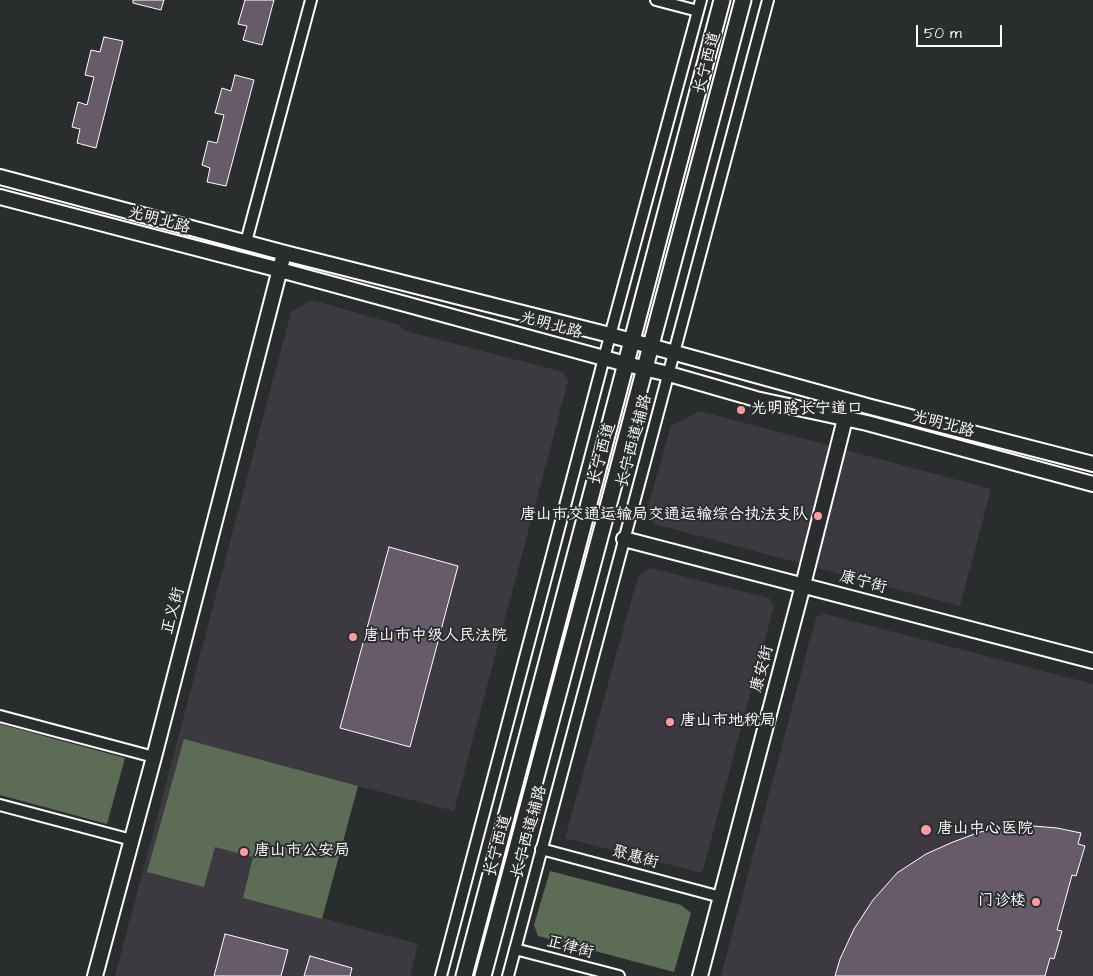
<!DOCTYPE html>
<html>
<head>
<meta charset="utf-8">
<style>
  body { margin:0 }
  #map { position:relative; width:1093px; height:976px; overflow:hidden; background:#2a2d2e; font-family:"Architects Daughter",sans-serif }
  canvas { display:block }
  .scale { position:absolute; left:916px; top:25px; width:86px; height:22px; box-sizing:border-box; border:2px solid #fff; border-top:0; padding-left:6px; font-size:15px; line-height:18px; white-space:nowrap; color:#fff; -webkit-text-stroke:4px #2a2d2e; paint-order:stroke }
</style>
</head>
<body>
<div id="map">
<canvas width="1093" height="976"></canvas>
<div class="scale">50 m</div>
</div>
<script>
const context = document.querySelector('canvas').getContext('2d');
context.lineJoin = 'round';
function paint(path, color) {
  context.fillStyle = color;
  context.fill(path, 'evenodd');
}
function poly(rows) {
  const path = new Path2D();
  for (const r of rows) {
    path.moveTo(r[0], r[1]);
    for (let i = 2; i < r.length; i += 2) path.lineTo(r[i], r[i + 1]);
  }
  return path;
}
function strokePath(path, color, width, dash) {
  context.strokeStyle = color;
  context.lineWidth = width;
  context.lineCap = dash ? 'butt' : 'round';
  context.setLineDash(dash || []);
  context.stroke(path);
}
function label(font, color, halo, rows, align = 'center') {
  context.font = font + ' "Architects Daughter","LXGW WenKai TC",sans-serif';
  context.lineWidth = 4;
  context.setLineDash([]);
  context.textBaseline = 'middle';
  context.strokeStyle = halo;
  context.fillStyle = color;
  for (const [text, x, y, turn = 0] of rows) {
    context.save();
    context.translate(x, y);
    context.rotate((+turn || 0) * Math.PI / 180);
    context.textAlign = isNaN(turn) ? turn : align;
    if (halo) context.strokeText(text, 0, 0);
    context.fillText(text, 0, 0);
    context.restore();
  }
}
paint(poly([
  [312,300,399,325,406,331,563,372,568,381,454,811,358,786,322,918,418,944,410,976,115,976,291,312],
  [700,411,991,489,960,606,654,524,648,507,671,426],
  [650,568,769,598,774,606,702,873,565,838,638,577],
  [825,614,1093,684,1093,976,721,976,816,617]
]), '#3c3a40');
paint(poly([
  [0,724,125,758,107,824,0,795],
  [184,739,358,786,322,919,243,898,253,857,215,847,204,887,147,872],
  [550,871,681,905,691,913,674,972,538,936,534,925]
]), '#5c6c55');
const building = poly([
  [133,0,164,0,161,10,133,3,133,0],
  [245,0,274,0,262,45,243,40,247,26,238,24,245,0],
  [104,37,123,41,96,148,77,143,80,129,72,127,78,102,87,105,94,77,85,75,91,50,100,52,104,37],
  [235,75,254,80,226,186,207,182,210,168,202,165,208,141,217,143,224,115,215,113,222,88,231,91,235,75],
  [389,547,458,566,410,747,340,728,389,547],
  [1033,826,1057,828,1081,833,1078,844,1085,846,1076,876,1072,875,1057,930,1062,931,1054,959,1050,958,1045,976,835,976,840,959,854,929,873,900,897,873,926,854,953,842,980,832,1003,827,1033,826],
  [225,934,288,950,281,976,214,976,225,934],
  [310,956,352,968,350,976,304,976,310,956]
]);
paint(building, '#675a69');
strokePath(building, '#fff', 1);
const street = poly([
  [656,0,698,11],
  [246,242,311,0],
  [0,716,154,757],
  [0,805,132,840],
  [541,849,721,897],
  [515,949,619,976],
  [441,976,604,358,701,0],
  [508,976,768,0]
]);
const secondary = poly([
  [0,177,285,253,610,335,871,407,1093,464],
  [0,197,280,270,626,364,669,374,756,399,867,423,1093,484],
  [624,539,1093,661],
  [95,976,154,757,282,261],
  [700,976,803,585,847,411]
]);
const primary = poly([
  [464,976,722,0],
  [483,976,743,0]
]);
strokePath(street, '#fff', 14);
strokePath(secondary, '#fff', 18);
strokePath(primary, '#fff', 19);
strokePath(street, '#2a2d2e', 10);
strokePath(secondary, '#2a2d2e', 14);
strokePath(primary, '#2a2d2e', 15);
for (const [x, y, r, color] of [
  [741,410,5,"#ff9aa2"],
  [818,516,5,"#ff9aa2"],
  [353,637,5,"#ff9aa2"],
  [670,722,5,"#ff9aa2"],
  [926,830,6,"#ff9aa2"],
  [244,852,5,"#ff9aa2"],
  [1036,902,5,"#ff9aa2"]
]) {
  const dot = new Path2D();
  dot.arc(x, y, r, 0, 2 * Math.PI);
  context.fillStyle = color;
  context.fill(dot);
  strokePath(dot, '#2a2d2e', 2);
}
label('16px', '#fff', '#2a2d2e', [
  ["长宁西道",708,63,-75],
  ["光明北路",159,221,15],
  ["光明北路",551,326,15],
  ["光明北路",943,425,15],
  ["长宁西道辅路",635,441,-75],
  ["长宁西道",603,454,-75],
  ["康宁街",863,583,15],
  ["正义街",174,611,-75],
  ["康安街",763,669,-75],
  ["长宁西道辅路",530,832,-75],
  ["长宁西道",499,846,-75],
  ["聚惠街",635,858,15],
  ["正律街",570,948,15]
]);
label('16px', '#fff', '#2a2d2e', [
  ["光明路长宁道口",751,410],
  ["唐山市交通运输局交通运输综合执法支队",808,516,"right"],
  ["唐山市中级人民法院",363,637],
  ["唐山市地税局",680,722],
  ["唐山中心医院",937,830],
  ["唐山市公安局",254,852],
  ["门诊楼",1026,902,"right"]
], 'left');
</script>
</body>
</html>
